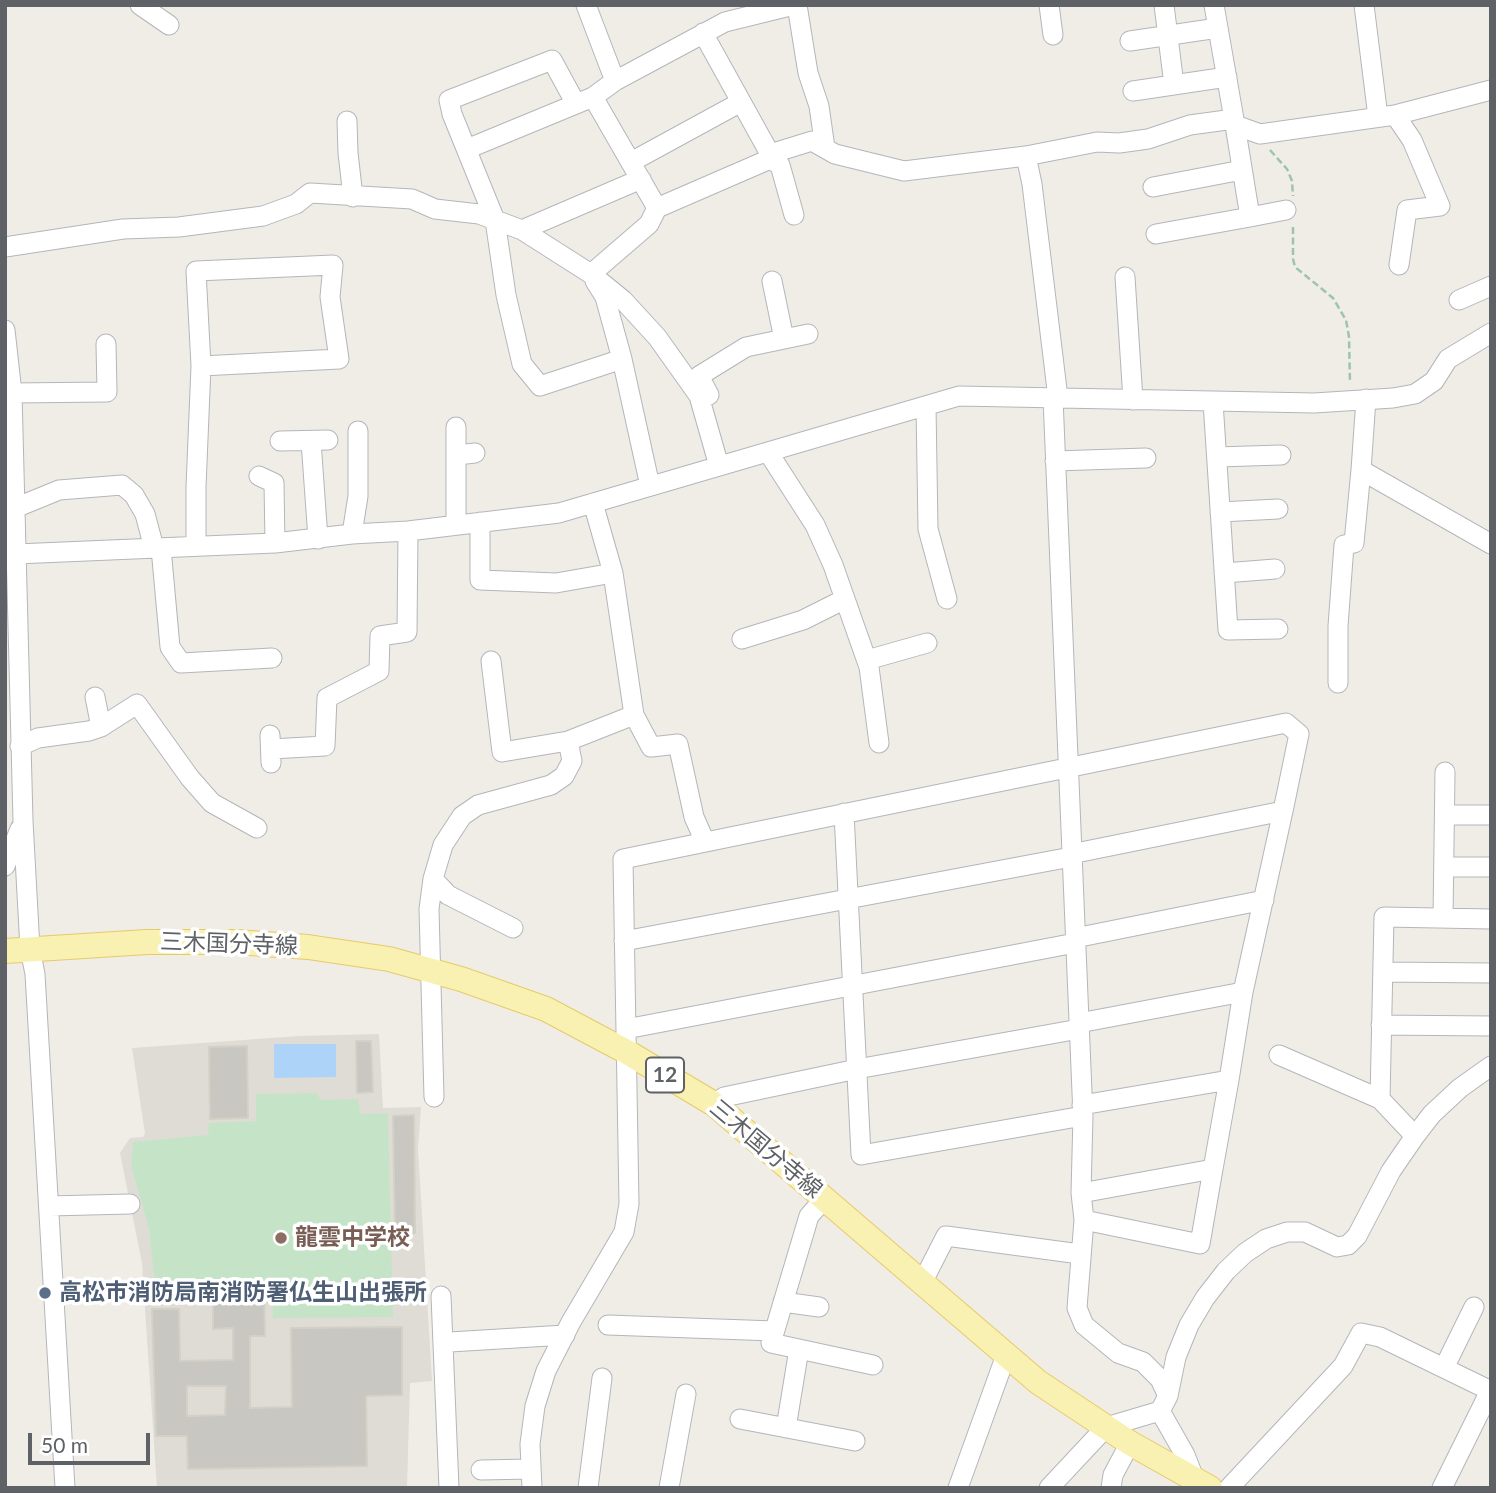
<!DOCTYPE html>
<html>
<head>
<meta charset="utf-8">
<style>
  body { margin:0 }
  #map { position:relative; width:1496px; height:1493px; overflow:hidden; background:#efede6; font-family:Lato,sans-serif }
  canvas { display:block }
  .frame { position:absolute; inset:0; border:7px solid #5e6165; pointer-events:none }
  .scale { position:absolute; left:28px; top:1433px; width:122px; height:32px; box-sizing:border-box; border:4px solid #5e6165; border-top:0; padding-left:9px; font-size:21px; line-height:24px; white-space:nowrap; color:#5e6165; -webkit-text-stroke:5px #fff; paint-order:stroke }
</style>
</head>
<body>
<div id="map">
<canvas width="1496" height="1493"></canvas>
<div class="frame"></div>
<div class="scale">50 m</div>
</div>
<script>
const context = document.querySelector('canvas').getContext('2d');
context.lineJoin = 'round';
function paint(path, color) {
  context.fillStyle = color;
  context.fill(path, 'evenodd');
}
function poly(rows) {
  const path = new Path2D();
  for (const r of rows) {
    path.moveTo(r[0], r[1]);
    for (let i = 2; i < r.length; i += 2) path.lineTo(r[i], r[i + 1]);
  }
  return path;
}
function strokePath(path, color, width, dash) {
  context.strokeStyle = color;
  context.lineWidth = width;
  context.lineCap = dash ? 'butt' : 'round';
  context.setLineDash(dash || []);
  context.stroke(path);
}
function label(font, color, halo, rows, align = 'center') {
  context.font = font + ' Lato,"Noto Sans JP",sans-serif';
  context.lineWidth = 7;
  context.setLineDash([]);
  context.textBaseline = 'middle';
  context.strokeStyle = halo;
  context.fillStyle = color;
  for (const [text, x, y, turn = 0] of rows) {
    context.save();
    context.translate(x, y);
    context.rotate((+turn || 0) * Math.PI / 180);
    context.textAlign = isNaN(turn) ? turn : align;
    if (halo) context.strokeText(text, 0, 0);
    context.fillText(text, 0, 0);
    context.restore();
  }
}
paint(poly([
  [379,1034,383,1108,421,1107,418,1149,432,1381,410,1383,407,1488,157,1488,142,1263,120,1153,130,1138,143,1137,145,1134,132,1048,299,1036]
]), '#dfdcd5');
paint(poly([
  [316,1093,321,1100,358,1099,360,1114,388,1113,393,1317,273,1318,273,1287,215,1287,185,1301,157,1304,149,1228,131,1165,133,1142,208,1135,209,1123,256,1121,256,1094]
]), '#c5e4c7');
paint(poly([
  [274,1044,336,1044,336,1077,274,1078]
]), '#add4f8');
const building = poly([
  [356,1041,371,1041,373,1092,357,1093,356,1041],
  [247,1046,248,1118,210,1119,209,1047,247,1046],
  [414,1115,415,1233,395,1234,393,1116,414,1115],
  [221,1290,235,1290,235,1299,264,1299,265,1336,250,1336,250,1408,292,1407,291,1328,402,1327,402,1395,366,1396,367,1466,188,1469,187,1436,156,1436,152,1309,179,1309,180,1361,233,1360,233,1328,213,1329,213,1300,221,1300,221,1290],
  [187,1386,226,1386,225,1415,187,1416,187,1386]
]);
paint(building, '#c8c7c1');
strokePath(building, '#d3d0c5', 2);
const minor = poly([
  [140,5,169,25],
  [586,5,615,81],
  [797,5,808,73,819,106,825,148],
  [1049,5,1053,35],
  [1164,5,1174,85],
  [1214,5,1235,125,1260,134,1395,115,1491,90],
  [1364,5,1378,117],
  [1130,41,1218,28],
  [1133,91,1227,77],
  [593,97,657,208,770,159,770,154,703,33],
  [576,104,552,60,449,100,452,114,495,220,506,295,522,364,540,386,622,359,605,297,595,281],
  [1395,115,1412,140,1440,206,1407,210,1399,265],
  [347,121,348,153,353,197],
  [1235,125,1250,217,1286,210],
  [467,149,593,97,615,81,725,22,794,5],
  [770,154,812,141,835,154,904,171,1026,156,1097,142,1119,143,1148,139,1190,125,1234,119],
  [1026,156,1032,184,1058,398],
  [770,159,780,165,794,215],
  [631,162,741,102],
  [1153,187,1242,170],
  [522,230,641,179],
  [1156,234,1250,217],
  [5,247,123,229,179,227,263,216,296,204,310,193,412,199,435,209,479,214,522,230,591,274,623,300,657,337,699,396,719,466],
  [591,274,649,224,657,208],
  [1125,277,1133,400],
  [772,281,784,339],
  [1459,300,1491,286],
  [5,330,12,393,23,821,30,949,35,974,65,1488],
  [622,359,650,486],
  [12,393,107,392,106,344],
  [709,395,699,376,746,347,808,334],
  [1053,398,1083,1116,1081,1193,1084,1220,1077,1308,1084,1325,1118,1353,1143,1362,1160,1379,1168,1396,1160,1411,1185,1455,1197,1486],
  [1366,399,1361,470,1491,544],
  [1213,402,1228,630,1278,629],
  [926,406,928,529,947,599],
  [280,441,328,440],
  [311,441,318,539],
  [768,452,815,525,833,565,869,667,879,743],
  [457,455,475,453],
  [1217,457,1281,455],
  [1055,461,1146,458],
  [259,476,274,483,275,543],
  [593,503,613,573,634,715],
  [15,508,59,490,122,485,134,495,145,514,154,548],
  [1220,512,1278,509],
  [480,522,480,580,556,583,613,573],
  [456,525,456,427],
  [352,534,358,496,358,431],
  [196,546,196,487,201,366,196,271,333,265,330,297,339,359,201,366],
  [161,548,170,647,181,663,272,658],
  [16,554,275,543,352,534,408,531,559,513,959,396,1314,403,1393,398,1415,394,1434,381,1448,359,1491,333],
  [1224,573,1275,569],
  [742,639,803,620,845,599],
  [867,660,927,643],
  [491,661,502,752,568,741,634,715,651,747,678,744,694,817,705,842],
  [1338,683,1338,626,1344,545,1354,543,1361,470],
  [95,697,101,727],
  [270,735,271,763],
  [20,746,38,738,89,731,101,727,137,704,190,778,212,803,257,828],
  [271,749,325,746,327,698,379,671,380,636,407,632,408,531],
  [844,813,861,1155,1083,1116],
  [1446,815,1491,815],
  [1071,854,1283,811,1243,992],
  [5,866,20,829],
  [1444,867,1491,867],
  [433,879,448,895,513,928],
  [1443,918,1445,772],
  [1075,938,1264,900],
  [624,941,1071,857],
  [1383,972,1491,973],
  [1079,1023,1243,992,1229,1080],
  [1381,1025,1491,1026],
  [626,1029,1075,943],
  [1279,1055,1380,1099],
  [434,1097,429,909,433,879,443,845,462,816,478,805,551,785,564,776,572,761,568,741],
  [714,1104,724,1097,857,1069,1079,1029],
  [1082,1105,1229,1080,1213,1169],
  [1415,1136,1380,1099,1384,917,1491,919],
  [1081,1193,1213,1169,1200,1244,1084,1220],
  [825,1198,809,1216,771,1343,873,1365],
  [49,1206,130,1204],
  [922,1283,946,1236,1080,1254],
  [441,1296,449,1488],
  [783,1302,819,1307],
  [608,1325,774,1331],
  [450,1342,565,1335],
  [1444,1368,1474,1307],
  [1168,1396,1176,1357,1189,1325,1205,1298,1226,1271,1245,1253,1266,1239,1287,1232,1305,1232,1337,1247,1348,1245,1357,1236,1391,1171,1415,1136,1432,1114,1460,1088,1491,1066],
  [740,1419,855,1441],
  [786,1428,799,1349],
  [481,1470,531,1469],
  [532,1488,530,1444,535,1406,546,1371,571,1322,624,1232,629,1204,623,859,1286,723,1299,734,1283,811],
  [588,1488,602,1378],
  [669,1488,686,1394],
  [958,1488,1006,1355],
  [1049,1488,1106,1427,1160,1411],
  [1111,1488,1113,1475,1130,1443],
  [1229,1488,1343,1366,1361,1333,1380,1337,1491,1391],
  [1442,1488,1491,1389]
]);
const major = poly([
  [5,951,147,942,236,942,308,947,389,959,461,979,546,1009,627,1052,714,1104,1038,1382,1130,1443,1210,1488]
]);
strokePath(minor, '#b3b6ba', 21);
strokePath(major, '#e7ca68', 26);
strokePath(poly([
  [1270,150,1287,169,1292,181,1293,196],
  [1293,227,1293,259,1295,267,1333,298,1346,320,1349,337,1350,383]
]), '#9ec5ac', 2.5, [7, 3.5]);
strokePath(minor, '#fff', 19);
strokePath(major, '#f9f1b2', 24);
for (const [x, y, r, color] of [
  [281,1238,7,"#8d6e63"],
  [45,1293,7,"#5c6f8a"]
]) {
  const dot = new Path2D();
  dot.arc(x, y, r, 0, 2 * Math.PI);
  context.fillStyle = color;
  context.fill(dot);
  strokePath(dot, '#fff', 2.5);
}
for (const [x, y, w] of [
  [665,1075,38]
]) {
  const box = new Path2D();
  box.roundRect(x - w / 2, y - 17.5, w, 35, 5);
  context.fillStyle = '#fff';
  context.fill(box);
  strokePath(box, '#5e6165', 2);
}
label('bold 21px', '#5e6165', null, [
  ["12",665,1075]
]);
label('23px', '#5e6165', '#fff', [
  ["三木国分寺線",229,944,2],
  ["三木国分寺線",766,1149,40]
]);
label('bold 23px', '#785e54', '#fff', [
  ["龍雲中学校",295,1238]
], 'left');
label('bold 23px', '#4e5e75', '#fff', [
  ["高松市消防局南消防署仏生山出張所",59,1293]
], 'left');
</script>
</body>
</html>
